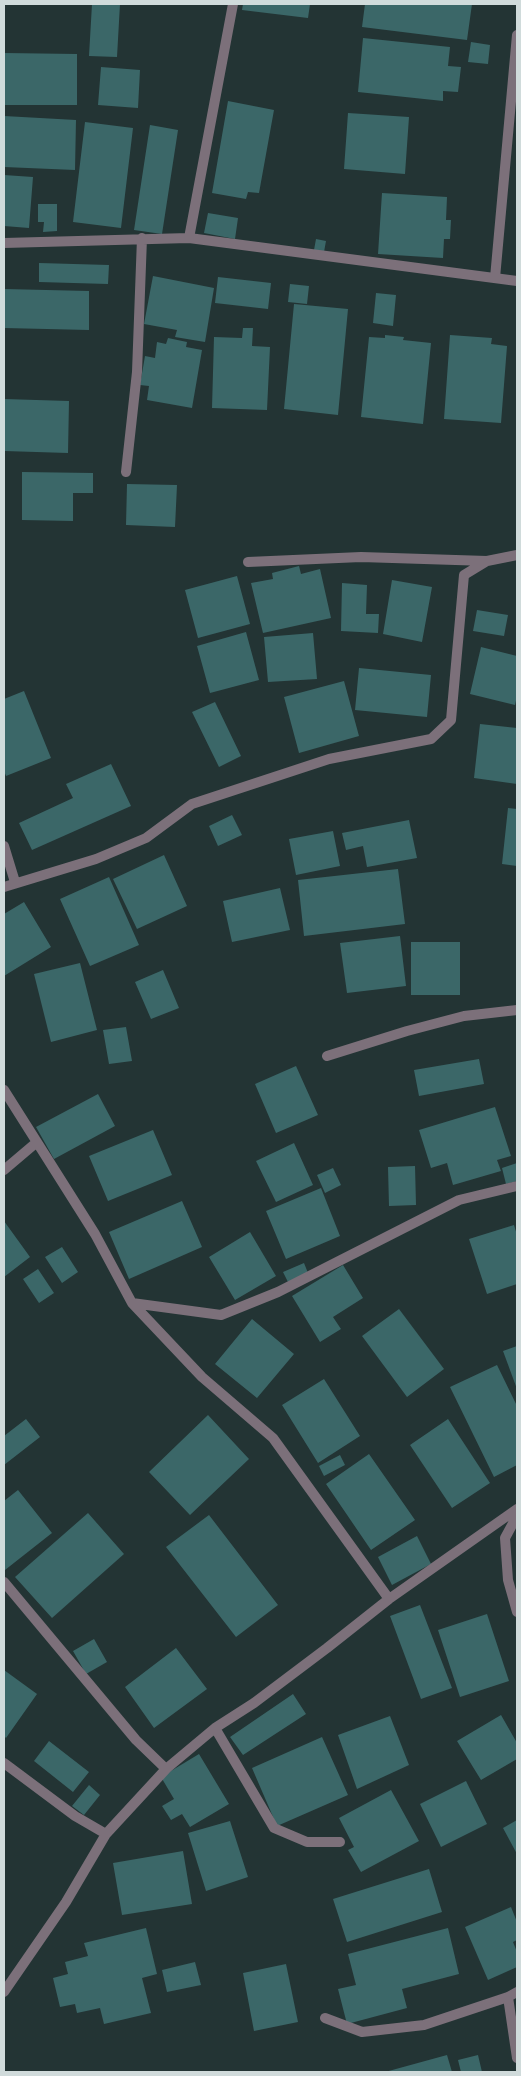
<!DOCTYPE html>
<html>
<head>
<meta charset="utf-8">
<style>
  body { margin:0 }
  #map { position:relative; width:521px; height:2076px; overflow:hidden; background:#233434; font-family:Rubik,sans-serif }
  canvas { display:block }
  .frame { position:absolute; inset:0; border:5px solid #d0dbdb; pointer-events:none }
</style>
</head>
<body>
<div id="map">
<canvas width="521" height="2076"></canvas>
<div class="frame"></div>
</div>
<script>
const context = document.querySelector('canvas').getContext('2d');
context.lineJoin = 'round';
function paint(path, color) {
  context.fillStyle = color;
  context.fill(path, 'evenodd');
}
function poly(rows) {
  const path = new Path2D();
  for (const r of rows) {
    path.moveTo(r[0], r[1]);
    for (let i = 2; i < r.length; i += 2) path.lineTo(r[i], r[i + 1]);
  }
  return path;
}
function strokePath(path, color, width, dash) {
  context.strokeStyle = color;
  context.lineWidth = width;
  context.lineCap = dash ? 'butt' : 'round';
  context.setLineDash(dash || []);
  context.stroke(path);
}
paint(poly([
  [92,4,120,4,117,57,89,56],
  [243,4,310,4,308,18,242,10],
  [365,4,472,4,467,40,362,27],
  [363,38,450,47,448,66,461,67,458,92,443,91,443,101,358,92],
  [471,42,490,45,488,64,468,62],
  [4,53,77,54,77,105,4,105],
  [101,67,140,70,138,108,98,105],
  [228,101,274,110,259,193,248,192,246,199,212,193],
  [348,113,409,117,405,174,344,169],
  [4,116,76,120,75,170,4,167],
  [85,122,133,128,121,228,73,222],
  [150,125,178,130,162,234,134,230],
  [4,175,33,177,29,228,4,226],
  [382,193,447,197,446,220,451,220,450,239,444,239,443,258,378,254],
  [38,204,57,204,57,231,43,232,44,222,38,222],
  [208,213,238,218,235,239,204,233],
  [316,239,326,241,324,252,314,250],
  [39,263,109,265,108,284,39,282],
  [153,276,214,288,205,342,175,337,177,330,144,324],
  [218,277,271,283,268,309,215,303],
  [290,284,309,286,307,304,288,302],
  [4,289,89,291,89,330,4,328],
  [376,293,396,295,393,326,373,323],
  [294,304,348,309,338,415,284,409],
  [243,328,253,328,252,346,270,347,267,410,212,408,214,337,242,338],
  [385,335,404,337,403,340,431,343,423,424,361,417,369,337,385,338],
  [450,335,492,338,491,344,507,346,501,423,444,419],
  [168,338,187,342,186,347,202,350,192,408,147,400,149,386,140,385,145,356,155,358,157,342,166,344],
  [4,399,69,401,68,453,4,451],
  [22,472,93,473,93,493,73,493,73,521,22,520],
  [127,484,177,485,175,527,126,525],
  [299,566,301,574,320,569,331,618,263,633,251,583,273,579,272,573],
  [237,576,250,624,198,638,185,590],
  [392,580,432,587,422,642,383,634],
  [342,583,367,585,366,614,379,614,378,633,341,631],
  [477,610,508,615,504,636,473,631],
  [246,632,259,680,210,693,197,646],
  [313,633,317,679,268,682,264,637],
  [481,647,517,656,517,696,515,705,470,694],
  [359,668,431,675,427,717,355,710],
  [344,681,359,736,299,753,284,697],
  [24,691,51,758,6,776,4,771,4,699],
  [215,702,241,756,219,767,192,712],
  [480,724,517,728,517,784,474,778],
  [111,764,131,806,32,850,19,823,73,798,66,784],
  [508,808,517,809,517,866,502,864],
  [232,815,242,835,218,846,209,826],
  [409,820,417,858,367,867,363,846,346,850,342,833],
  [333,831,340,866,296,875,289,839],
  [164,855,187,906,137,929,113,879],
  [398,869,405,924,304,936,298,880],
  [109,877,139,945,90,966,60,899],
  [280,888,290,930,232,942,223,901],
  [24,902,51,947,4,976,4,914],
  [400,936,406,986,347,993,340,943],
  [411,942,460,942,460,995,411,995],
  [80,963,97,1030,51,1042,34,974],
  [163,970,179,1008,151,1019,135,982],
  [126,1027,132,1061,109,1064,103,1030],
  [479,1059,484,1084,419,1096,414,1070],
  [296,1066,318,1115,276,1133,255,1084],
  [98,1094,115,1126,54,1159,36,1127],
  [495,1107,511,1156,497,1160,501,1171,453,1185,447,1163,431,1168,419,1130],
  [153,1130,172,1175,108,1201,89,1156],
  [294,1143,313,1185,276,1202,256,1161],
  [517,1163,517,1181,506,1184,502,1168],
  [415,1166,416,1205,389,1206,388,1167],
  [333,1168,341,1185,325,1193,317,1175],
  [321,1188,340,1236,286,1259,266,1211],
  [182,1201,202,1247,129,1279,109,1232],
  [4,1221,30,1257,4,1277],
  [514,1225,517,1235,517,1284,487,1294,469,1239],
  [250,1232,276,1276,235,1300,209,1257],
  [62,1247,78,1272,62,1283,45,1257],
  [304,1263,308,1273,288,1282,283,1272],
  [343,1265,363,1298,333,1317,341,1329,320,1342,292,1296],
  [38,1269,54,1293,39,1303,23,1279],
  [399,1309,444,1369,407,1397,362,1336],
  [252,1319,294,1354,257,1398,215,1364],
  [517,1346,517,1389,503,1351],
  [497,1365,517,1406,517,1465,494,1477,450,1387],
  [324,1379,360,1436,318,1463,282,1405],
  [208,1415,249,1459,190,1515,149,1472],
  [26,1419,40,1437,4,1465,4,1436],
  [448,1419,490,1483,452,1508,410,1445],
  [369,1454,415,1520,371,1550,326,1484],
  [340,1455,345,1465,324,1476,319,1466],
  [18,1490,52,1533,5,1570,4,1568,4,1501],
  [88,1513,124,1554,52,1618,15,1577],
  [209,1515,278,1605,236,1637,166,1547],
  [417,1536,431,1564,392,1585,378,1557],
  [420,1605,452,1688,421,1699,390,1616],
  [487,1614,509,1681,460,1697,438,1630],
  [94,1639,107,1662,86,1674,73,1651],
  [176,1648,207,1689,154,1728,125,1687],
  [4,1670,37,1694,6,1738,4,1736],
  [293,1694,306,1714,243,1755,230,1737],
  [501,1715,517,1743,517,1759,481,1780,457,1741],
  [390,1716,409,1765,357,1789,338,1735],
  [322,1737,348,1795,277,1826,252,1768],
  [49,1741,89,1772,73,1792,34,1761],
  [199,1754,229,1804,190,1827,182,1814,171,1820,162,1806,174,1799,161,1777],
  [466,1781,487,1824,441,1847,420,1804],
  [89,1785,100,1795,84,1815,72,1806],
  [391,1790,419,1841,361,1872,348,1850,354,1847,339,1818],
  [517,1820,517,1854,503,1828],
  [230,1821,248,1877,206,1891,188,1833],
  [183,1851,192,1904,122,1915,113,1863],
  [429,1869,442,1912,347,1942,333,1899],
  [511,1907,517,1922,517,1940,513,1942,517,1952,517,1967,488,1980,465,1927],
  [146,1928,157,1974,142,1978,151,2013,104,2024,100,2008,77,2013,75,2004,60,2007,53,1978,68,1974,65,1962,88,1956,84,1943],
  [448,1928,459,1974,402,1989,407,2008,347,2024,338,1989,356,1985,348,1954],
  [195,1962,201,1985,167,1992,162,1970],
  [286,1964,298,2022,254,2031,243,1973],
  [447,2055,452,2072,385,2072],
  [478,2055,482,2072,461,2072,458,2060]
]), '#3b6768');
strokePath(poly([
  [189,238,233,4],
  [4,243,189,238,517,281],
  [495,278,517,35],
  [126,472,137,372,142,238],
  [248,562,361,557,487,561,517,555],
  [4,846,15,882],
  [4,887,96,859,146,838,192,804,329,759,431,739,451,720,464,575,487,561],
  [327,1056,407,1031,464,1016,517,1010],
  [4,1090,95,1234,132,1303,202,1377,273,1438,389,1599],
  [4,1170,37,1142],
  [132,1303,221,1315,278,1292,459,1200,517,1186],
  [517,1516,505,1538,508,1580,517,1612],
  [4,1582,136,1740,166,1769,215,1728,254,1703,327,1648,389,1599,517,1509],
  [215,1728,274,1828,307,1842,340,1842],
  [4,1763,75,1816,106,1834],
  [4,1992,66,1902,106,1834,166,1769],
  [508,1997,517,2058],
  [325,2018,362,2032,424,2025,508,1997,517,1992]
]), '#7c707a', 10);
</script>
</body>
</html>
